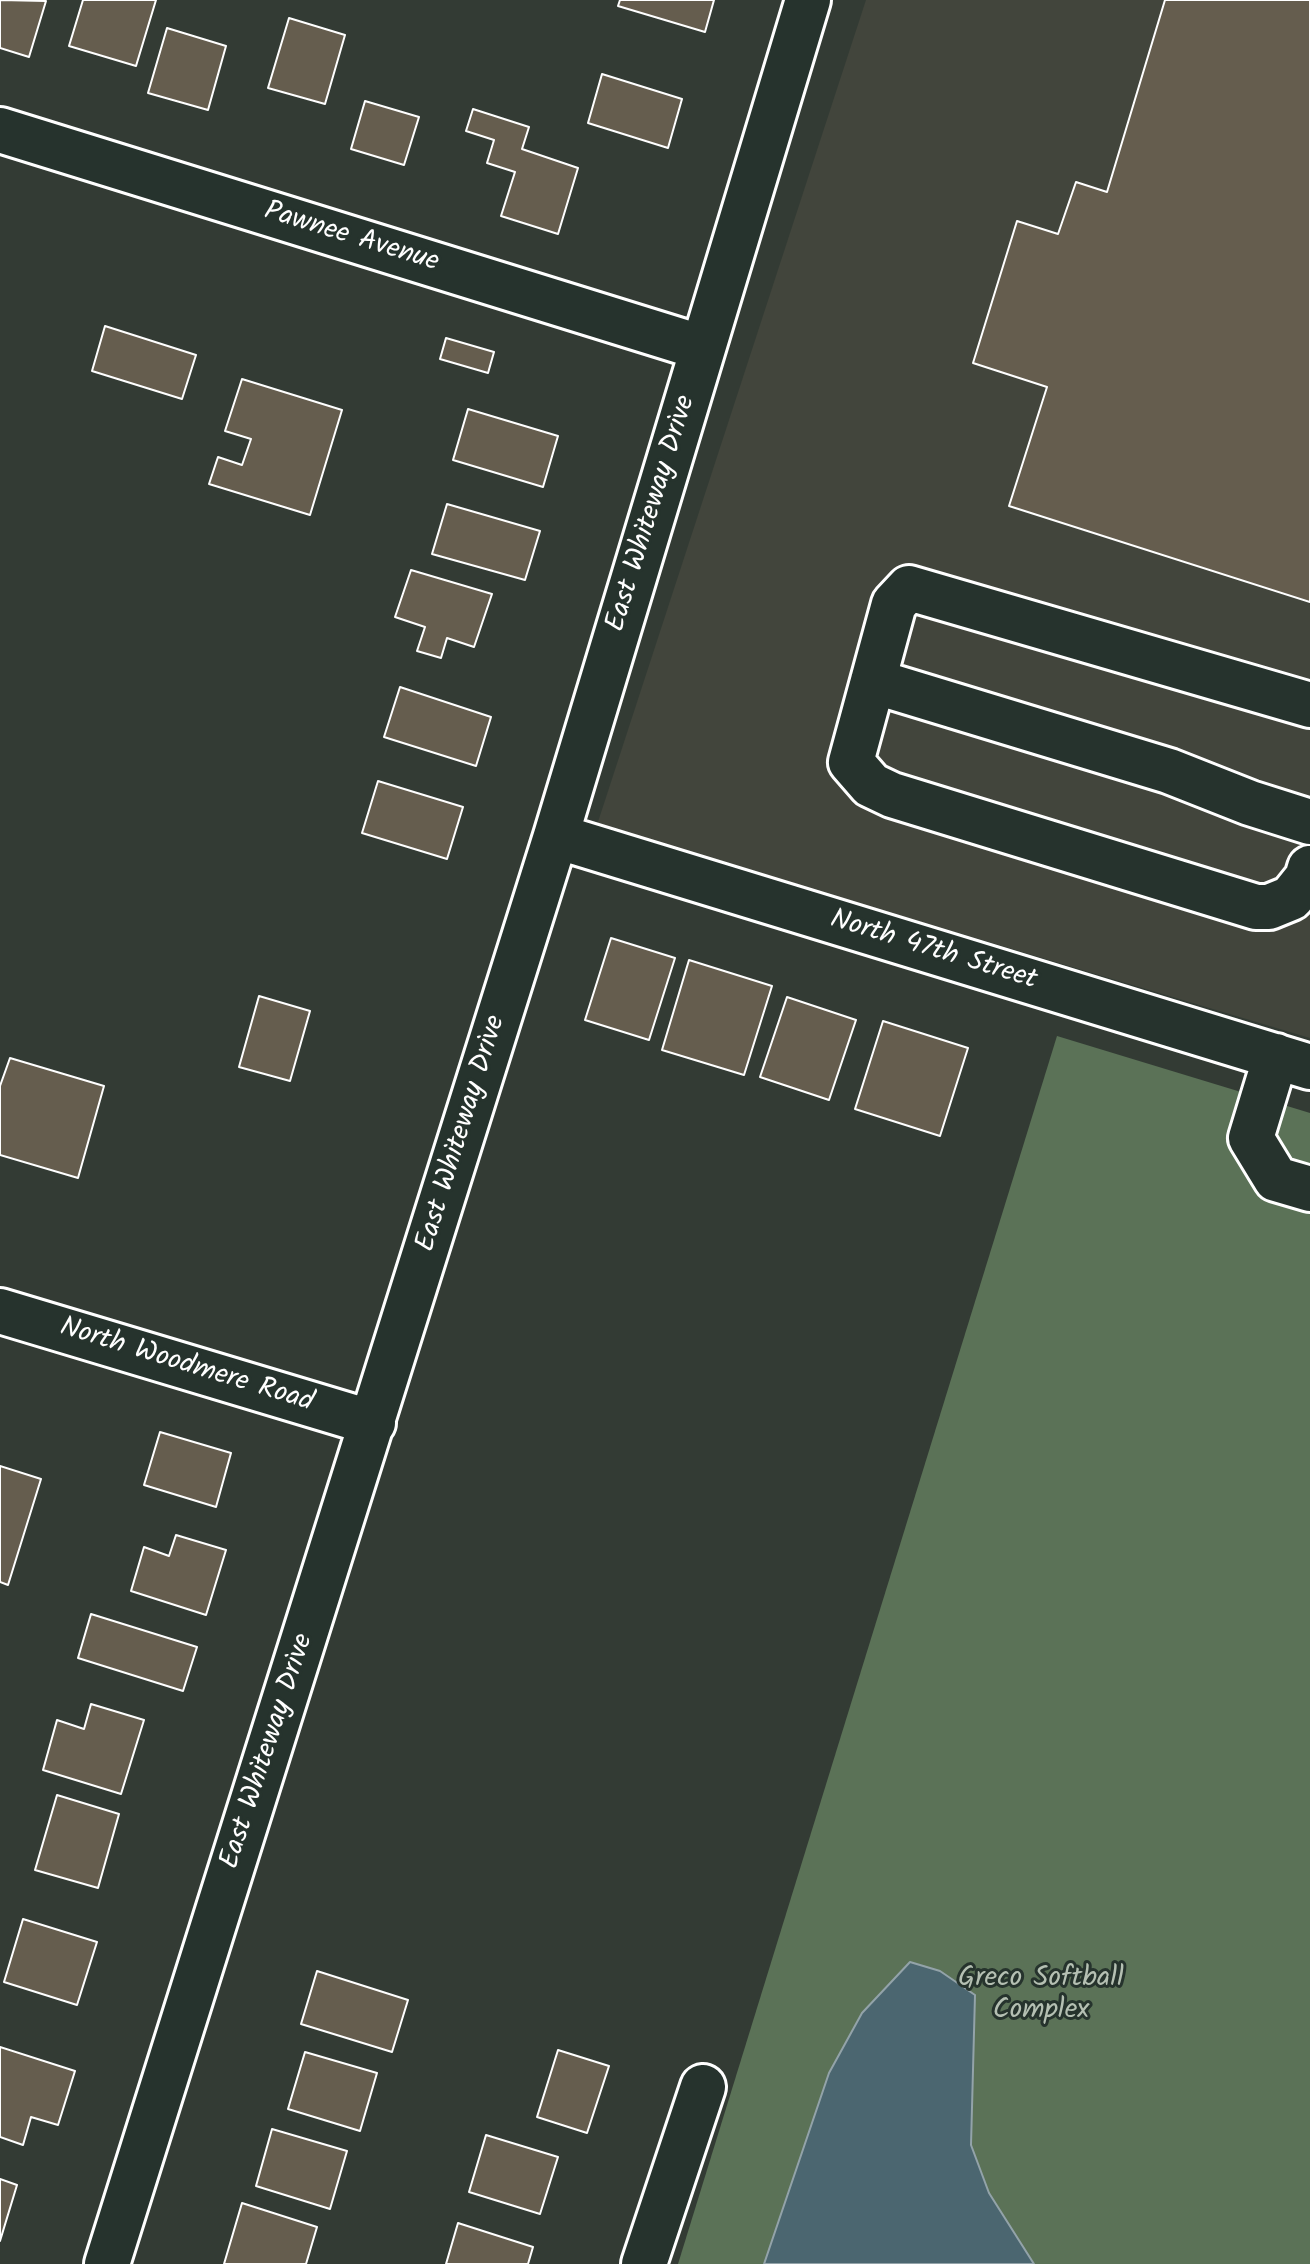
<!DOCTYPE html>
<html>
<head>
<meta charset="utf-8">
<style>
  body { margin:0 }
  canvas { display:block; background:#333b34 }
</style>
</head>
<body>
<canvas width="1310" height="2264"></canvas>
<script>
const context = document.querySelector('canvas').getContext('2d');
context.lineJoin = 'round';
function paint(path, color) {
  context.fillStyle = color;
  context.fill(path, 'evenodd');
}
function poly(rows) {
  const path = new Path2D();
  for (const r of rows) {
    path.moveTo(r[0], r[1]);
    for (let i = 2; i < r.length; i += 2) path.lineTo(r[i], r[i + 1]);
  }
  return path;
}
function strokePath(path, color, width, dash) {
  context.strokeStyle = color;
  context.lineWidth = width;
  context.lineCap = dash ? 'butt' : 'round';
  context.setLineDash(dash || []);
  context.stroke(path);
}
function label(font, color, halo, rows, align = 'center') {
  context.font = font + ' Kalam,sans-serif';
  context.lineWidth = 6;
  context.setLineDash([]);
  context.textBaseline = 'middle';
  context.strokeStyle = halo;
  context.fillStyle = color;
  for (const [text, x, y, turn = 0] of rows) {
    context.save();
    context.translate(x, y);
    context.rotate((+turn || 0) * Math.PI / 180);
    context.textAlign = isNaN(turn) ? turn : align;
    if (halo) context.strokeText(text, 0, 0);
    context.fillText(text, 0, 0);
    context.restore();
  }
}
paint(poly([
  [866,0,1310,0,1310,1038,597,825]
]), '#42453c');
paint(poly([
  [1057,1036,1310,1113,1310,2264,678,2264]
]), '#5b7257');
const water = poly([
  [910,1962,940,1971,975,1995,971,2145,989,2193,1034,2264,764,2264,829,2073,862,2013,910,1962]
]);
paint(water, '#4b6670');
strokePath(water, '#93a3a9', 2);
const building = poly([
  [0,0,46,1,29,57,0,48,0,0],
  [83,0,156,0,136,66,69,46,83,0],
  [620,0,714,0,705,32,618,6,620,0],
  [1165,0,1310,0,1310,602,1009,506,1047,387,973,363,1017,221,1058,234,1076,182,1107,192,1165,0],
  [289,18,345,35,325,104,268,88,289,18],
  [167,28,226,46,208,110,148,93,167,28],
  [602,74,682,99,668,148,588,123,602,74],
  [365,101,419,117,404,165,351,149,365,101],
  [473,109,529,127,522,149,578,168,558,234,501,216,515,172,487,163,494,140,466,131,473,109],
  [105,326,196,355,182,399,92,371,105,326],
  [446,338,494,352,488,373,440,359,446,338],
  [242,379,342,410,310,515,209,484,218,457,242,465,251,439,225,431,242,379],
  [468,409,558,436,543,487,453,460,468,409],
  [447,504,540,531,525,580,432,554,447,504],
  [411,570,492,594,474,647,447,638,441,658,417,651,425,627,395,617,411,570],
  [400,687,491,717,476,766,384,737,400,687],
  [378,781,463,807,447,859,362,833,378,781],
  [611,938,675,958,649,1040,585,1020,611,938],
  [689,960,772,986,744,1075,662,1050,689,960],
  [259,996,310,1011,290,1081,239,1067,259,996],
  [787,997,856,1020,829,1100,760,1077,787,997],
  [883,1021,968,1048,940,1136,855,1109,883,1021],
  [10,1058,104,1086,78,1178,0,1155,0,1086,10,1058],
  [160,1432,231,1453,216,1507,144,1485,160,1432],
  [0,1466,41,1479,8,1585,0,1582,0,1466],
  [176,1535,226,1550,206,1615,131,1591,144,1547,169,1556,176,1535],
  [91,1614,197,1647,183,1691,78,1658,91,1614],
  [91,1704,144,1720,121,1794,43,1770,57,1720,84,1729,91,1704],
  [57,1795,119,1814,98,1888,35,1870,57,1795],
  [23,1919,97,1942,77,2005,4,1982,23,1919],
  [317,1971,408,2000,392,2052,301,2024,317,1971],
  [0,2047,75,2071,58,2125,31,2117,23,2145,0,2137,0,2047],
  [558,2050,609,2066,587,2133,537,2117,558,2050],
  [305,2052,377,2073,360,2131,288,2109,305,2052],
  [272,2129,347,2151,330,2209,256,2186,272,2129],
  [486,2135,558,2157,540,2214,469,2192,486,2135],
  [0,2179,17,2185,0,2241,0,2179],
  [242,2203,317,2227,306,2264,224,2264,242,2203],
  [458,2223,533,2247,528,2264,446,2264,458,2223]
]);
paint(building, '#655d4e');
strokePath(building, '#fff', 2);
const minor = poly([
  [0,130,703,348],
  [873,681,1169,771,1250,803,1310,822],
  [1310,705,909,588,894,604,851,762,871,785,892,795,1256,907,1269,907,1291,898,1307,878,1310,868],
  [556,836,1310,1067],
  [1276,1056,1251,1138,1276,1179,1310,1189],
  [0,1311,373,1423],
  [107,2264,556,836,808,0],
  [644,2264,703,2087]
]);
strokePath(minor, '#fff', 50);
strokePath(minor, '#26332d', 44);
label('28px', '#fff', '#26332d', [
  ["Pawnee Avenue",351,239,17],
  ["East Whiteway Drive",653,514,-73],
  ["North 47th Street",933,952,17],
  ["East Whiteway Drive",463,1134,-73],
  ["North Woodmere Road",186,1367,17],
  ["East Whiteway Drive",269,1752,-72]
]);
label('28px', '#b5c0b3', '#26332d', [
  ["Greco Softball",1041,1980],
  ["Complex",1041,2012]
]);
</script>
</body>
</html>
